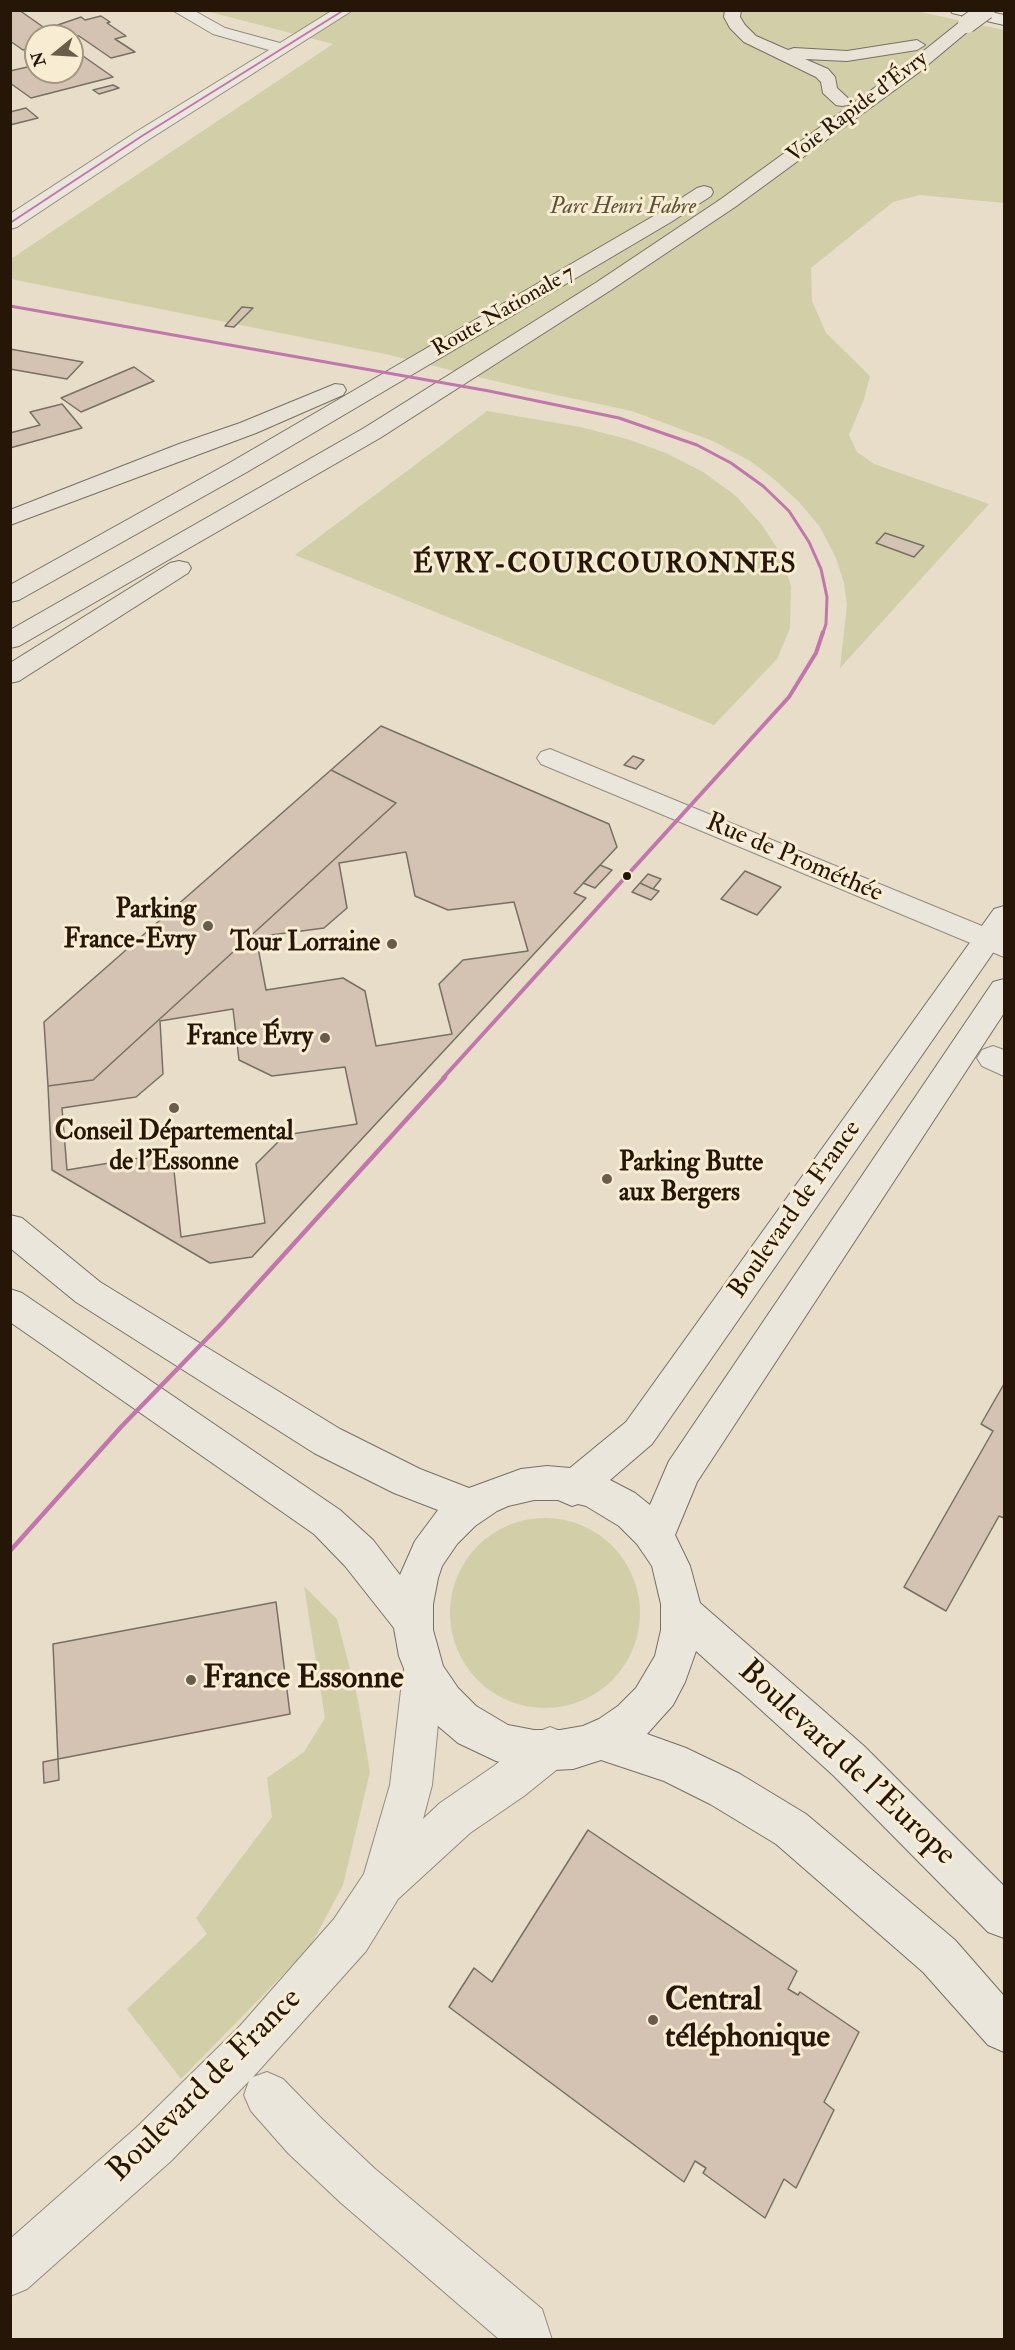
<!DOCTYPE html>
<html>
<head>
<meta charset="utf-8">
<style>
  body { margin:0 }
  #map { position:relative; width:1015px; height:2350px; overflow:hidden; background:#e7ddc8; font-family:"IM FELL Double Pica",serif }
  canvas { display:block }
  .frame { position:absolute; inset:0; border:12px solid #261608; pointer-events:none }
  .north { position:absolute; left:24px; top:24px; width:60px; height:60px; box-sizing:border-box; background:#f8ecd3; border:2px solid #a49682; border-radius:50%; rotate:252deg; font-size:16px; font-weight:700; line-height:24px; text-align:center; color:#261608 }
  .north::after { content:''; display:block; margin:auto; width:21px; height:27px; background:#6a5c4b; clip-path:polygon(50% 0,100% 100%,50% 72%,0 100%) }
</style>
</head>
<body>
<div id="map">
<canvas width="1015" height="2350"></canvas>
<div class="frame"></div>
<div class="north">N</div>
</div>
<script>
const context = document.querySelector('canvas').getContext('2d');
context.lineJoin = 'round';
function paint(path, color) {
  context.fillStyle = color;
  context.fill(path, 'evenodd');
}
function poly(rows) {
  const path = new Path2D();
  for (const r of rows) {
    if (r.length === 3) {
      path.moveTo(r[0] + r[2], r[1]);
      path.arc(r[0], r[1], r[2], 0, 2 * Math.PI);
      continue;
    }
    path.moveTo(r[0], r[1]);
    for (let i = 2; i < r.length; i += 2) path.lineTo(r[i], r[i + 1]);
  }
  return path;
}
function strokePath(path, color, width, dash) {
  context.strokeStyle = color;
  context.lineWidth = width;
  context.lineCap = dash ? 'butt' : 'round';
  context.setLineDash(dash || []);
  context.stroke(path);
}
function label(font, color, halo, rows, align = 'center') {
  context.font = font + ' "IM FELL Double Pica",serif';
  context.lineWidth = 6;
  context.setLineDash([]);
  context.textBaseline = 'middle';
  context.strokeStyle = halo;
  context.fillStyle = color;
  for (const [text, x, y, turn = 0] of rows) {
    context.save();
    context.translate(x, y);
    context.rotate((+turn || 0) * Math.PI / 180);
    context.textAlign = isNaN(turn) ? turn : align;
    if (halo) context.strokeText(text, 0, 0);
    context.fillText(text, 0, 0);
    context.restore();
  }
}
paint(poly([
  [911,10,1004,30,1004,203,920,195,893,202,811,268,812,301,826,333,870,376,864,399,849,435,857,452,874,464,989,504,840,668,847,605,844,583,836,558,820,527,800,503,774,479,750,461,713,441,632,411,524,388,385,354,11,279,11,259,333,44,206,11],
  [487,411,580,427,627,439,666,453,703,472,736,496,762,525,782,556,791,587,790,628,777,659,714,725,295,555],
  [545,1613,95],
  [304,1586,337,1619,358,1700,370,1772,343,1885,310,1947,181,2079,127,2009,207,1934,196,1918,272,1817,267,1778,304,1752,325,1718]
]), '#d2cea8');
const building = poly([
  [10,10,19,10,46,29,81,17,85,20,101,16,110,22,107,23,126,36,115,39,135,52,111,58,79,36,36,36,36,47,23,50,10,41,10,10],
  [80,54,113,77,31,98,10,83,10,71,36,65,36,72,72,72,72,56,80,54],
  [113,85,119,88,99,94,93,90,113,85],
  [26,108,38,118,10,125,10,112,26,108],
  [242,307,253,308,234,327,225,326,242,307],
  [10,349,83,362,67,379,10,369,10,349],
  [134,367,154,381,81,412,61,398,134,367],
  [62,404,82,428,10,448,10,433,40,425,30,412,62,404],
  [885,533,924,546,914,557,876,543,885,533],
  [381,726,609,824,617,847,574,893,586,898,252,1257,210,1263,52,1170,48,1086,93,1080,396,803,331,770,381,726],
  [633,756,644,760,636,769,624,765,633,756],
  [331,770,396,803,93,1080,48,1086,44,1022,331,770],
  [406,852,415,896,448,910,514,902,528,951,463,960,439,984,452,1034,376,1046,365,991,343,978,266,990,256,937,324,928,347,908,339,863,406,852],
  [600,865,612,870,595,888,583,883,600,865],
  [745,871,781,887,757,915,721,899,745,871],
  [648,874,661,879,653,889,640,883,648,874],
  [640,883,653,889,659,891,651,900,632,892,640,883],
  [233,1009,239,1060,272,1076,345,1067,357,1124,285,1135,256,1164,265,1223,181,1237,174,1171,152,1156,67,1170,62,1108,136,1097,163,1074,160,1021,233,1009],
  [1004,1384,1004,1518,999,1516,946,1611,904,1587,993,1431,981,1424,1004,1384],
  [276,1602,290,1714,58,1759,53,1644,276,1602],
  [58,1759,59,1780,44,1783,43,1762,58,1759],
  [588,1830,797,1971,788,1989,798,1995,800,1992,859,2032,824,2102,834,2110,796,2188,784,2179,765,2218,703,2173,706,2168,695,2161,684,2182,449,2007,474,1968,492,1982,588,1830]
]);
paint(building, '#d4c3b2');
strokePath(building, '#777064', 1.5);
const street = poly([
  [172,10,193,10,225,28,280,43,333,10,353,10,148,140,17,227,10,229,10,214,136,132,269,50,213,34,172,10],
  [550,749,1004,935,1004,957,541,764,537,758,541,752,550,749],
  [993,1046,1004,1050,1004,1076,982,1066,977,1058,982,1050,993,1046],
  [423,1654,437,1659,443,1673,432,1785,423,1819,440,1803,494,1766,535,1733,550,1727,565,1733,571,1748,565,1763,524,1796,470,1833,398,1899,366,1951,253,2077,267,2072,283,2079,322,2119,374,2168,542,2309,552,2340,500,2340,340,2202,288,2153,251,2111,244,2095,249,2081,171,2161,27,2289,10,2296,10,2239,137,2127,240,2026,334,1919,364,1874,390,1785,403,1673,409,1659,423,1654]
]);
const secondary = poly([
  [950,10,982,10,1004,15,1004,25,952,13,950,10],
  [1004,906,1004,937,652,1444,610,1480,635,1493,650,1505,669,1461,993,982,1004,979,1004,1013,697,1482,675,1535,690,1566,700,1603,864,1746,1004,1886,1004,1938,988,1932,834,1776,696,1651,685,1682,673,1705,647,1734,686,1748,740,1774,806,1814,955,1940,1004,1996,1004,2052,988,2045,923,1972,776,1844,710,1804,664,1781,601,1760,573,1769,534,1771,496,1761,458,1743,438,1726,414,1694,399,1656,394,1628,345,1566,314,1534,10,1322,10,1289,22,1293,340,1510,373,1540,400,1575,415,1541,438,1510,394,1493,314,1453,76,1302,10,1248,10,1215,22,1218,100,1282,340,1429,420,1469,469,1488,521,1469,547,1466,570,1468,626,1422,994,909,1004,906],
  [534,1500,558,1500,572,1506,578,1504,586,1506,619,1526,637,1544,652,1566,661,1604,661,1630,655,1656,636,1688,618,1706,599,1719,583,1726,560,1730,534,1730,508,1725,476,1706,458,1688,443,1666,433,1630,433,1604,438,1578,442,1566,457,1544,475,1526,497,1511,508,1506,534,1500]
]);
const primary = poly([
  [725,10,741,10,740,17,745,25,756,36,788,50,794,48,847,51,917,40,925,45,917,50,847,61,805,59,828,69,835,77,837,88,851,101,848,105,842,106,836,105,823,93,821,82,816,77,744,42,730,28,724,17,725,10],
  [967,19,973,21,975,24,973,27,918,73,735,207,611,290,380,438,19,646,10,648,10,630,364,428,597,282,721,199,906,65,961,21,967,19],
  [704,186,711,188,713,192,711,196,671,222,247,472,19,600,10,602,10,585,231,462,657,214,697,188,704,186],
  [335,384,343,385,346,390,343,395,256,433,10,525,10,510,179,444,240,423,335,384],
  [179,561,188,563,191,568,188,573,19,681,10,683,10,663,170,563,179,561]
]);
strokePath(street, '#938b7e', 2);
strokePath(secondary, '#777064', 2);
strokePath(primary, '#777064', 2);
paint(street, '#ebe6dc');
paint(secondary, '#ebe6dc');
paint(primary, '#e7e1d6');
const primaryBridge = poly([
  [967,24,986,10]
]);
strokePath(primaryBridge, '#777064', 20, []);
strokePath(primaryBridge, '#e7e1d6', 18);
strokePath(poly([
  [10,223,142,136,344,10]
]), '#c177ac', 2);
strokePath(poly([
  [10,306,489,391,619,418,697,445,731,463,763,486,789,511,809,542,821,569,827,597,826,624,823,633]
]), '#c177ac', 3);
strokePath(poly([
  [443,1078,789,697,816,653,823,632]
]), '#c177ac', 4);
strokePath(poly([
  [10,1551,121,1427,221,1324,445,1077]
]), '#c177ac', 4.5);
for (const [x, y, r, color] of [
  [627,876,5,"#261608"],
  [208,926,6,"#6a5c4b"],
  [392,944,6,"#6a5c4b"],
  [325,1038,6,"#6a5c4b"],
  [174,1108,6,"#6a5c4b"],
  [607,1179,6,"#6a5c4b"],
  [191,1680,6,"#6a5c4b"],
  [653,2020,6,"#6a5c4b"]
]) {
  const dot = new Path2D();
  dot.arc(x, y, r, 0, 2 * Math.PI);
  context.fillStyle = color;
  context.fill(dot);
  strokePath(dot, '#f8ecd3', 2);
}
label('22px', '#261608', '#f8ecd3', [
  ["Voie Rapide d'Évry",858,108,-37],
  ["Route Nationale 7",504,312,-30]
]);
label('italic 22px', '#5c5237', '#f8ecd3', [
  ["Parc Henri Fabre",623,208]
]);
label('26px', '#261608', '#f8ecd3', [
  ["Rue de Prométhée",794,859,23],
  ["Boulevard de France",796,1210,-55]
]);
label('bold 26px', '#261608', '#f8ecd3', [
  ["Parking",196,911],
  ["France-Evry",196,941],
  ["Tour Lorraine",380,944],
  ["France Évry",313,1038],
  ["Conseil Départemental",174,1133,"center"],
  ["de l'Essonne",174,1163,"center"],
  ["Parking Butte",619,1164,"left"],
  ["aux Bergers",619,1194,"left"]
], 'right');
context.letterSpacing = '1.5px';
label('bold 27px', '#261608', '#f8ecd3', [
  ["ÉVRY-COURCOURONNES",605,566]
]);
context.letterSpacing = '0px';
label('bold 32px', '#261608', '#f8ecd3', [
  ["France Essonne",203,1680],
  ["Central",665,2002],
  ["téléphonique",665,2039]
], 'left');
label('32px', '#261608', '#f8ecd3', [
  ["Boulevard de l'Europe",846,1764,43],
  ["Boulevard de France",206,2086,-45]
]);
</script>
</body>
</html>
